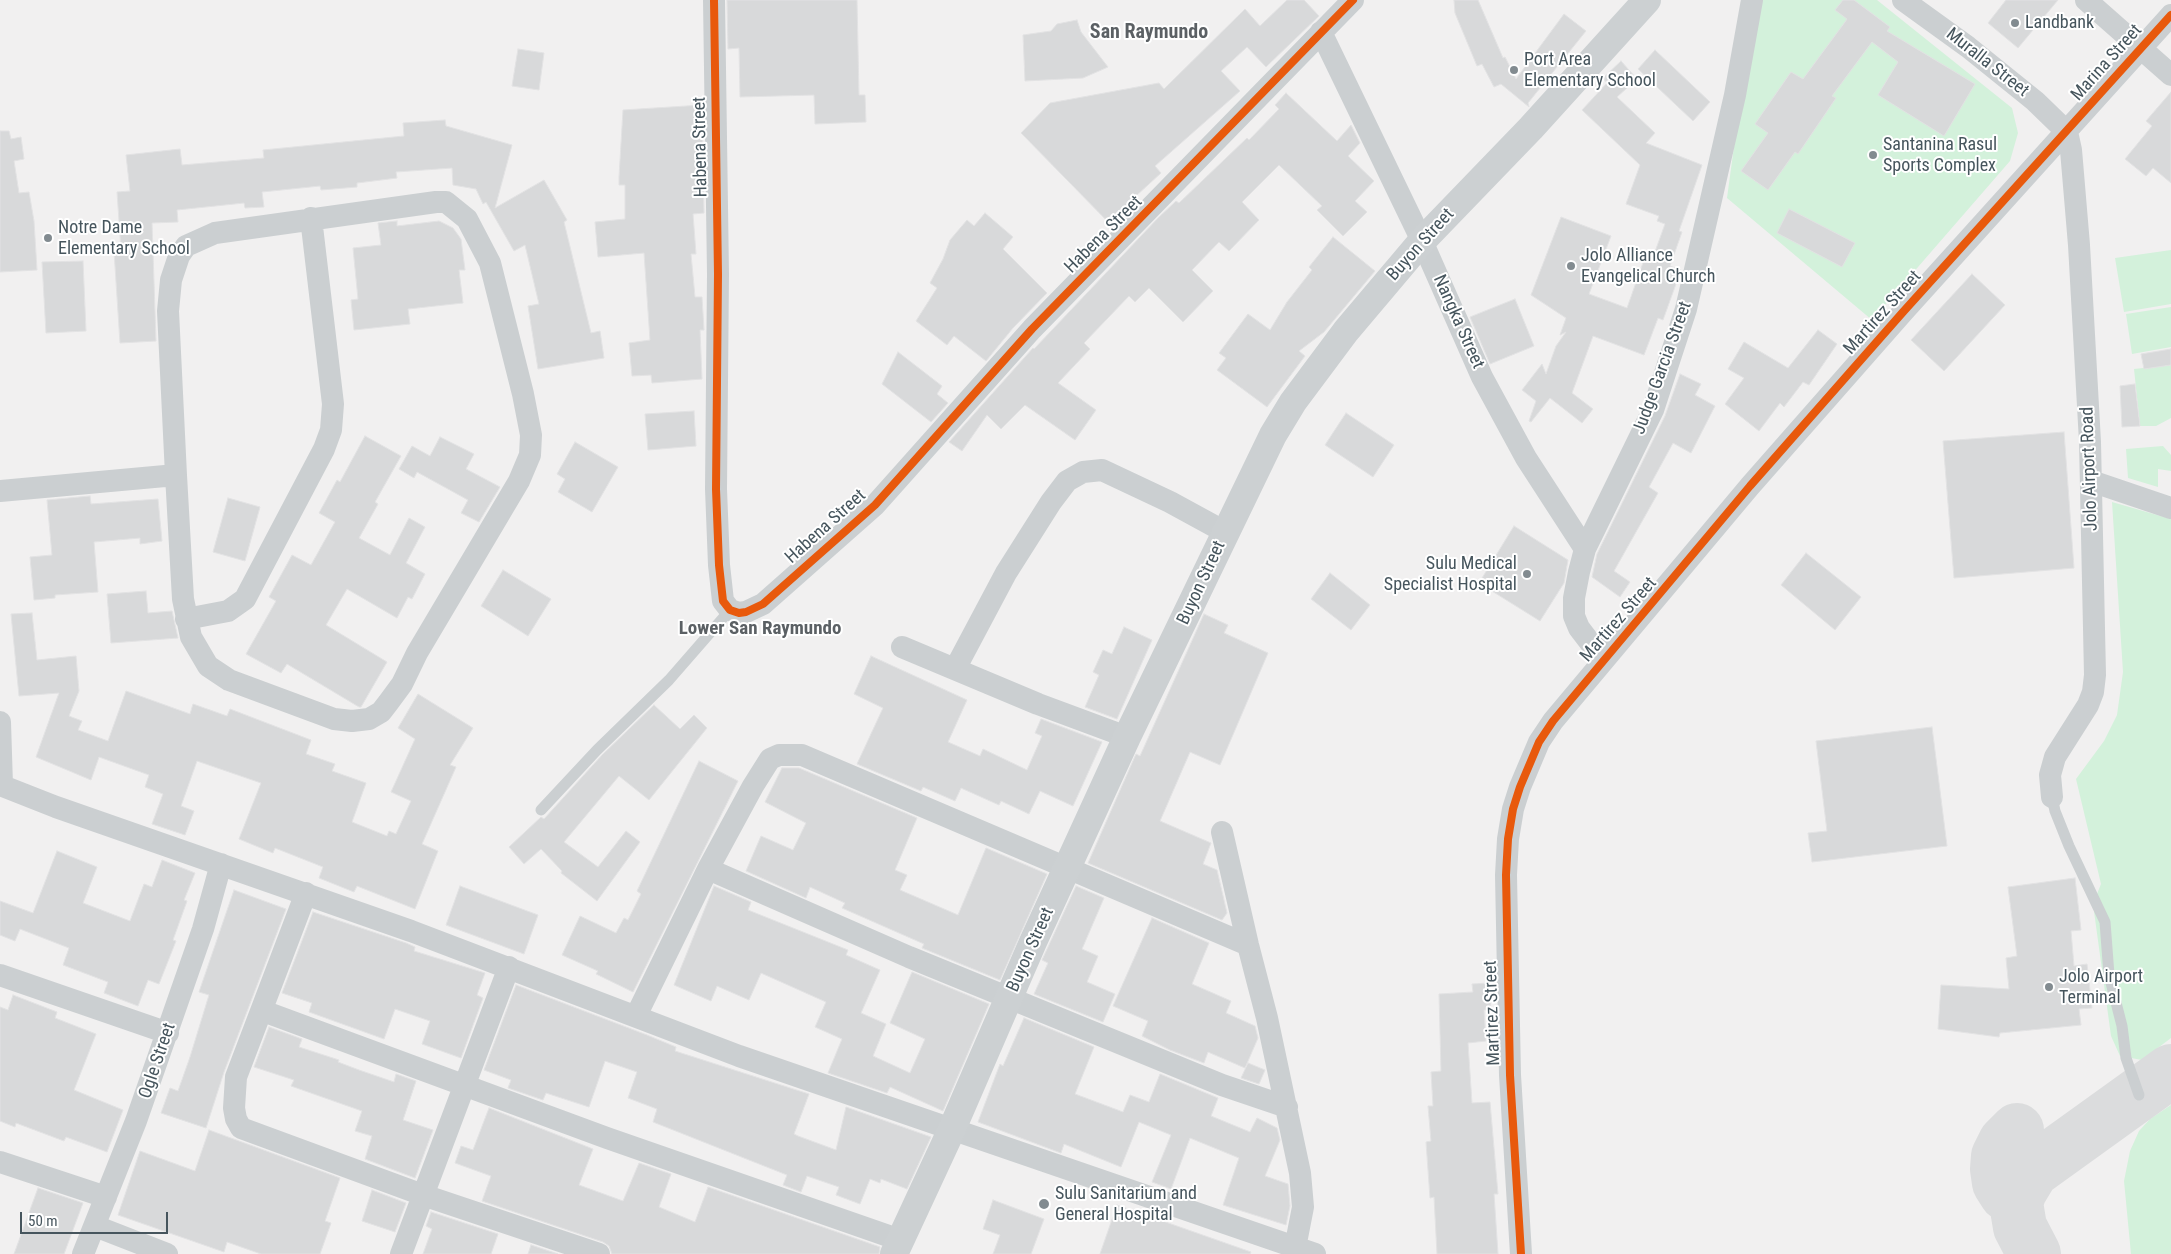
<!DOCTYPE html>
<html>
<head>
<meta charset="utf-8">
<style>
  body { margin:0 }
  #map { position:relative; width:2171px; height:1254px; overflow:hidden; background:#f1f0f0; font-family:"Roboto Condensed",sans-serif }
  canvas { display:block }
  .scale { position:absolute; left:20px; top:1212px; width:148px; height:22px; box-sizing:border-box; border:2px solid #46555d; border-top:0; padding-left:6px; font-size:15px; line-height:18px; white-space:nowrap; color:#46555d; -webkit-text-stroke:4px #fff; paint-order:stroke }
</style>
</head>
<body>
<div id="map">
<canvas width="2171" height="1254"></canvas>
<div class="scale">50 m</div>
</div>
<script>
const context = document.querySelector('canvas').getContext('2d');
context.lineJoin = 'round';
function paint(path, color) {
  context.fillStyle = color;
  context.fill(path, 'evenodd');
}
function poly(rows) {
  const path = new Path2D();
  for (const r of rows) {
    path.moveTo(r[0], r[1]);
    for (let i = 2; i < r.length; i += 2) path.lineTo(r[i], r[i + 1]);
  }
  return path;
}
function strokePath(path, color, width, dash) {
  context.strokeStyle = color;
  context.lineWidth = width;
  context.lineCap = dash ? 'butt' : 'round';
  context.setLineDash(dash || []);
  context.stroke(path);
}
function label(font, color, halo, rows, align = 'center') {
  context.font = font + ' "Roboto Condensed",sans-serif';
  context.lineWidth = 4;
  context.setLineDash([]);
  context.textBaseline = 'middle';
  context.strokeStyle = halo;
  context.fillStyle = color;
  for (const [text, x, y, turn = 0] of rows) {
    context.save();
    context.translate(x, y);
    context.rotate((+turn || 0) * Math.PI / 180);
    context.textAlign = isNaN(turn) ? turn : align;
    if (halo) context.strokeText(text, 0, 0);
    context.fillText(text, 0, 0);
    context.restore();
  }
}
paint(poly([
  [1761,0,1877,0,2012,108,2018,133,2010,161,1872,320,1727,198,1749,36],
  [2171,250,2171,304,2124,312,2115,258],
  [2171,307,2171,347,2132,354,2126,314],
  [2171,365,2171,418,2156,426,2140,426,2134,369],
  [2163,446,2171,455,2171,471,2158,469,2158,487,2128,478,2126,449],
  [2112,502,2171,519,2171,1038,2142,1060,2120,1056,2111,1036,2093,904,2101,884,2076,779,2104,741,2117,715,2123,672],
  [2171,1105,2171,1254,2131,1254,2124,1181,2130,1151,2139,1131,2150,1119]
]), '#d3f1db');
strokePath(poly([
  [2017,1130,2005,1142,1998,1156,1997,1169,1999,1183,2006,1194,2032,1171,2171,1071],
  [2032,1171,2020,1191,2016,1203,2020,1227,2034,1254]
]), '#dbdcdd', 54);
const building = poly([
  [727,0,857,0,859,95,865,95,866,122,815,124,814,95,740,97,739,48,728,49,727,0],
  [1287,0,1304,0,1319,16,1266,67,1247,47,1221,71,1240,91,1155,166,1161,173,1136,196,1140,200,1113,227,1021,133,1050,103,1159,83,1164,89,1245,9,1260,26,1287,0],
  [1454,0,1478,0,1503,58,1505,57,1516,79,1564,14,1586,31,1528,103,1529,107,1501,84,1494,87,1482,64,1477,66,1455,13,1454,0],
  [1843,0,1854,0,1890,27,1887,31,1975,84,1944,136,1878,95,1898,62,1872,42,1832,96,1836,98,1798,154,1795,152,1768,190,1741,171,1768,133,1755,124,1791,72,1803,79,1845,22,1847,19,1835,10,1843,0],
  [2006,0,2058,0,2018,48,1988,23,2006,0],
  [1077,20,1081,32,1108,67,1083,78,1025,81,1023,35,1051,31,1057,24,1077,20],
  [518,49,544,53,539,90,512,86,518,49],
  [1655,50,1710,102,1693,121,1638,69,1655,50],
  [1621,61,1637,79,1617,97,1655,133,1646,143,1702,165,1679,231,1682,232,1670,266,1681,270,1663,320,1658,318,1644,355,1593,336,1572,393,1593,409,1582,423,1550,398,1531,422,1529,421,1536,401,1522,390,1542,364,1546,374,1556,346,1566,332,1560,335,1566,318,1531,295,1561,217,1611,236,1589,294,1627,308,1645,257,1652,260,1665,224,1657,221,1659,216,1626,204,1640,165,1582,110,1607,83,1603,78,1621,61],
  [2171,92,2171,183,2153,168,2146,176,2125,159,2152,126,2146,121,2171,92],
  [1286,93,1337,141,1351,125,1360,143,1348,156,1374,181,1355,201,1367,212,1343,236,1317,210,1322,206,1279,165,1242,202,1259,220,1229,251,1219,242,1192,270,1213,291,1183,322,1149,288,1135,302,1129,296,1084,343,1090,349,1058,383,1096,410,1075,440,1025,405,1001,429,987,415,962,451,949,442,1033,348,1034,349,1158,218,1176,201,1179,203,1247,138,1249,140,1279,109,1275,105,1286,93],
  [702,105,704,213,693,214,696,254,691,254,695,297,702,297,704,330,700,330,702,379,652,383,651,375,632,376,629,343,650,340,644,253,598,257,595,222,625,219,625,185,619,185,619,177,623,110,702,105],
  [445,120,446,126,512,145,495,208,544,180,567,220,564,222,591,333,600,331,604,358,538,369,528,306,539,304,525,245,514,251,486,202,483,204,476,189,453,185,452,168,396,172,397,178,357,183,357,187,321,190,320,186,262,192,264,207,245,208,244,203,177,210,178,222,152,223,156,341,120,343,114,251,121,250,117,192,130,191,126,155,180,149,182,165,264,158,263,150,404,136,403,123,445,120],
  [0,131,9,131,11,139,21,137,24,159,14,161,19,193,29,192,34,221,37,270,0,272,0,131],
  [1789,209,1855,243,1842,267,1777,233,1789,209],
  [985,213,1013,237,1003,249,1047,293,1013,328,986,361,954,336,947,345,916,321,937,288,930,283,943,259,950,240,967,220,974,226,985,213],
  [397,221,397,226,439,221,453,228,461,239,465,270,459,270,463,303,408,309,410,324,354,330,351,300,358,299,353,248,381,245,378,223,397,221],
  [1333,237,1375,271,1324,332,1299,351,1305,356,1267,407,1217,370,1226,358,1219,353,1248,314,1270,330,1287,302,1312,270,1309,267,1333,237],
  [83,261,86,331,46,333,42,262,83,261],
  [1972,274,2005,305,1944,371,1911,340,1972,274],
  [1515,299,1534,346,1490,364,1470,317,1515,299],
  [1818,330,1837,344,1809,385,1803,382,1784,407,1780,403,1759,431,1725,404,1744,378,1728,369,1744,342,1788,368,1818,330],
  [2171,349,2171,365,2144,369,2141,354,2171,349],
  [898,352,942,386,937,394,948,403,931,422,882,384,898,352],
  [1680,374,1701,384,1695,395,1715,406,1691,453,1673,443,1649,487,1658,493,1614,571,1630,582,1620,597,1592,577,1597,554,1665,416,1680,374],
  [2135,384,2140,426,2122,427,2120,386,2135,384],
  [694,411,696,446,648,450,645,414,694,411],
  [1346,413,1394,445,1373,477,1325,445,1346,413],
  [2064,432,2074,568,1954,578,1943,441,2064,432],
  [365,436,401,456,375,502,378,504,359,538,390,555,409,518,425,527,406,563,425,574,412,599,408,597,397,618,347,589,326,625,387,662,361,707,359,707,287,664,281,673,246,654,276,601,269,597,292,555,311,565,335,522,319,513,337,480,340,482,365,436],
  [440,437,474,454,466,469,500,487,479,522,461,513,468,500,417,472,414,478,399,469,412,446,430,456,440,437],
  [575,442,618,467,592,512,558,492,565,479,557,474,575,442],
  [90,496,91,504,158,499,162,541,140,544,140,538,94,542,98,592,55,595,55,598,34,600,30,557,52,555,47,500,90,496],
  [228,498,260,507,245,561,213,552,228,498],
  [1514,526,1568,560,1564,583,1540,621,1479,583,1514,526],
  [1806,553,1861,597,1835,630,1781,585,1806,553],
  [503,570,551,599,528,636,481,606,503,570],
  [1330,573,1370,605,1351,630,1311,599,1330,573],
  [146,591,148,613,172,611,178,638,111,643,107,594,146,591],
  [32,613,37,660,76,656,79,691,69,716,82,721,78,730,108,741,126,691,190,714,193,704,227,716,230,709,311,740,306,754,335,764,332,771,366,783,352,822,387,836,389,831,396,834,411,801,391,792,415,739,398,728,418,694,473,728,450,765,456,767,422,844,438,851,415,909,357,886,354,892,319,878,323,867,275,848,273,853,239,839,261,783,197,761,181,806,194,811,185,835,152,824,163,794,145,787,149,775,99,757,91,780,36,757,59,693,19,696,11,614,32,613],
  [1204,614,1228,625,1224,633,1268,653,1220,765,1190,752,1160,821,1211,843,1203,864,1217,870,1227,913,1222,920,1088,863,1136,754,1140,756,1204,614],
  [1124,627,1152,640,1117,719,1085,707,1099,675,1093,672,1103,650,1112,654,1124,627],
  [871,656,967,700,948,742,980,756,983,749,1027,770,1042,736,1035,733,1041,719,1102,742,1073,806,1040,791,1029,814,1001,801,999,805,961,788,955,801,923,787,921,791,857,764,883,708,854,694,871,656],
  [654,705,680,729,694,715,707,728,649,800,619,776,564,842,598,867,626,831,640,842,597,901,561,873,562,871,541,849,524,864,509,847,541,817,544,819,602,755,654,705],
  [1932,727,1947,846,1812,862,1808,833,1827,831,1816,741,1932,727],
  [699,761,738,781,633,992,596,974,598,971,562,955,580,916,616,933,624,918,628,920,641,894,637,891,699,761],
  [782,768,799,768,917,818,895,870,907,875,900,890,958,915,986,848,1047,874,1000,980,922,948,924,944,842,908,845,903,810,887,806,898,746,871,761,836,793,850,806,823,765,802,782,768],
  [57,851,97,867,83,903,130,921,144,884,152,887,162,860,195,873,184,900,187,901,173,940,176,941,159,984,148,980,138,1006,104,993,108,982,63,965,69,948,20,929,15,941,0,935,0,901,33,913,57,851],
  [2075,878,2081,930,2071,931,2074,966,2087,964,2092,1008,2079,1009,2081,1025,2000,1033,1999,1037,1938,1029,1941,985,2009,989,2006,958,2017,956,2008,887,2075,878],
  [460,886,538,915,524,954,446,925,460,886],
  [714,886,751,902,748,910,848,950,846,955,880,970,861,1013,886,1024,873,1056,910,1073,925,1039,890,1023,912,972,989,1004,943,1111,890,1087,887,1093,828,1073,842,1039,815,1027,826,1002,761,973,749,1000,717,986,711,1001,674,985,714,886],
  [1076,886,1104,898,1082,949,1098,956,1087,982,1115,994,1103,1022,1034,994,1048,963,1042,960,1076,886],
  [234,890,286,909,224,1072,206,1128,161,1113,170,1088,178,1091,190,1057,209,995,199,992,234,890],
  [313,912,406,943,415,947,414,951,485,973,477,995,483,998,461,1058,422,1044,430,1021,395,1009,384,1039,309,1012,312,1003,282,993,313,912],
  [1152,918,1209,943,1192,984,1231,1001,1226,1013,1255,1026,1258,1038,1245,1068,1208,1052,1204,1063,1170,1050,1142,1036,1148,1021,1113,1006,1152,918],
  [1489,983,1491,1010,1484,1010,1486,1041,1468,1043,1472,1103,1490,1102,1498,1194,1494,1194,1498,1254,1437,1254,1434,1197,1430,1198,1426,1142,1431,1141,1428,1106,1433,1106,1431,1072,1441,1071,1439,994,1473,992,1472,984,1489,983],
  [516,985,647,1035,676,1047,675,1051,809,1094,794,1134,798,1136,836,1150,846,1107,931,1137,907,1189,881,1179,880,1183,870,1179,860,1204,836,1195,839,1187,807,1176,801,1192,783,1185,787,1175,653,1122,657,1109,628,1098,637,1072,605,1061,589,1107,546,1093,543,1100,508,1088,511,1080,484,1070,516,985],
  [13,995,57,1012,55,1018,96,1034,74,1090,123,1110,107,1152,66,1137,64,1141,16,1123,15,1127,0,1121,0,1007,8,1010,13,995],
  [1024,1018,1094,1047,1075,1094,1123,1112,1130,1095,1149,1102,1160,1074,1218,1098,1211,1116,1250,1132,1257,1118,1277,1128,1280,1140,1265,1176,1288,1184,1290,1206,1286,1225,1223,1205,1239,1158,1190,1138,1171,1189,1152,1182,1171,1135,1139,1122,1121,1167,1064,1144,1061,1153,978,1122,1000,1064,1003,1066,1024,1018],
  [269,1027,302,1039,299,1047,339,1060,338,1062,359,1070,394,1082,396,1074,416,1081,403,1120,433,1130,415,1178,365,1159,372,1136,355,1131,362,1111,291,1086,294,1080,254,1067,269,1027],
  [1248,1063,1265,1070,1259,1084,1241,1078,1248,1063],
  [489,1108,593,1149,579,1185,623,1201,639,1163,671,1174,659,1207,695,1222,708,1187,880,1247,879,1254,612,1254,609,1246,603,1242,482,1201,491,1176,455,1163,461,1146,473,1150,489,1108],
  [209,1130,340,1178,325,1221,331,1223,320,1254,261,1254,227,1242,224,1252,118,1215,140,1151,195,1171,209,1130],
  [38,1188,83,1203,64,1254,14,1254,38,1188],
  [372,1190,406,1203,395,1232,362,1221,372,1190],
  [993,1200,1044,1219,1031,1254,993,1254,1000,1235,983,1229,993,1200],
  [1117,1205,1251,1252,1250,1254,1100,1254,1117,1205],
  [431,1212,498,1234,491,1254,423,1254,432,1229,426,1226,431,1212],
  [531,1245,558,1254,528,1254,531,1245]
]);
paint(building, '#d8d9da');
strokePath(building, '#e2e2e3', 1);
strokePath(poly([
  [2052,797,2055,811,2069,846,2105,922,2109,975,2122,1026,2126,1058,2139,1095],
  [541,810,597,750,669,680,730,610]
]), '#cbcfd1', 11);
strokePath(poly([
  [714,0,718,274,716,489,719,565,723,601,730,610,739,613,746,612,763,604,875,505,1032,329,1353,0],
  [1903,0,1968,47,2035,101,2067,132],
  [2086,0,2171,75],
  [1321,32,1422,241,1482,377,1526,458,1585,549],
  [436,202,446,202,467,219,490,263,523,394,531,435,530,455,519,481,417,653,402,684,388,703,381,712,369,719,352,721,334,719,229,680,208,666,191,637,183,599,176,475,168,311,171,280,179,256,186,246,215,233,436,202],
  [2091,481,2171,508],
  [0,491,176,475],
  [186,619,228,611,245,599,324,449,331,430,333,404,311,218],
  [902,647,1038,704,1127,737],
  [1609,654,1592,645,1579,628,1574,616,1574,598,1579,572,1585,549,1653,410,1686,309,1735,95,1752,0],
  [955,669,1006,573,1051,502,1067,481,1083,472,1102,470,1170,502,1225,532],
  [0,722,2,785],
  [0,785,56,807,411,931,739,1056,1315,1254],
  [2052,797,2050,775,2055,757,2088,705,2093,692,2095,675,2090,442,2079,245,2071,150,2067,132],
  [1222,832,1248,945,1267,1018,1300,1173,1303,1207,1295,1248],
  [708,869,909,957,1222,1085,1287,1107],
  [306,893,236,1077,234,1108,236,1119,241,1128,423,1195,599,1254],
  [0,975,168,1033],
  [263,1011,607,1138,900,1240],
  [636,1016,708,869,753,786,770,759,779,755,802,755,1248,945],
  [0,1162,106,1197],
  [95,1226,167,1254],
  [83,1254,136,1121,203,929,221,864],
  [401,1254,509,967],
  [1521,1254,1510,1075,1506,875,1508,839,1513,809,1520,787,1539,742,1553,721,1750,486,1903,312,2171,15]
]), '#cbcfd1', 22);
strokePath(poly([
  [894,1254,952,1129,1033,942,1127,737,1273,435,1293,402,1346,331,1422,241,1531,128,1647,0]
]), '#ccd0d2', 28);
strokePath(poly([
  [714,0,718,274,716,489,719,565,723,601,730,610,739,613,746,612,763,604,875,505,1032,329,1353,0],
  [1521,1254,1510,1075,1506,875,1508,839,1513,809,1520,787,1539,742,1553,721,1750,486,1903,312,2171,15]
]), '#e8590c', 8);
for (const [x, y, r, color] of [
  [2015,23,5,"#828b90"],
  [1514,70,5,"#828b90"],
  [1873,155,5,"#828b90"],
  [48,238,5,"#828b90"],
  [1571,266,5,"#828b90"],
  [1527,574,5,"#828b90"],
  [2049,987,5,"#828b90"],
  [1044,1204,6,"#828b90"]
]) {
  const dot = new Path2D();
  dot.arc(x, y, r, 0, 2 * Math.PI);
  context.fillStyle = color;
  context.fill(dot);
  strokePath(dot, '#fff', 2);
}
label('18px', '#46555d', '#fff', [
  ["Landbank",2025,23],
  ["Port Area",1524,60],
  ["Elementary School",1524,81],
  ["Santanina Rasul",1883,145],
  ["Sports Complex",1883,166],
  ["Notre Dame",58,228],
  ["Elementary School",58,249],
  ["Jolo Alliance",1581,256],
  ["Evangelical Church",1581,277],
  ["Sulu Medical",1517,564,"right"],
  ["Specialist Hospital",1517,585,"right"],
  ["Jolo Airport",2059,977],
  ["Terminal",2059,998],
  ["Sulu Sanitarium and",1055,1194],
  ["General Hospital",1055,1215]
], 'left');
label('18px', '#46555d', '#fff', [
  ["Muralla Street",1987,63,38],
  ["Marina Street",2107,63,-48],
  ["Habena Street",701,147,-91],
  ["Habena Street",1104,235,-45],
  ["Buyon Street",1421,245,-48],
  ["Martirez Street",1883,313,-48],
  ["Nangka Street",1458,322,66],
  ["Judge Garcia Street",1663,368,-70],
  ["Jolo Airport Road",2090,469,-92],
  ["Habena Street",826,527,-42],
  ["Buyon Street",1202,583,-65],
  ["Martirez Street",1619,620,-49],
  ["Buyon Street",1031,950,-66],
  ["Martirez Street",1493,1013,-92],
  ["Ogle Street",158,1061,-71]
]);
label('bold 19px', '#5b6064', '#fff', [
  ["Lower San Raymundo",760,629]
]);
label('bold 20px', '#5b6064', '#fff', [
  ["San Raymundo",1149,33]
]);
</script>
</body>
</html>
